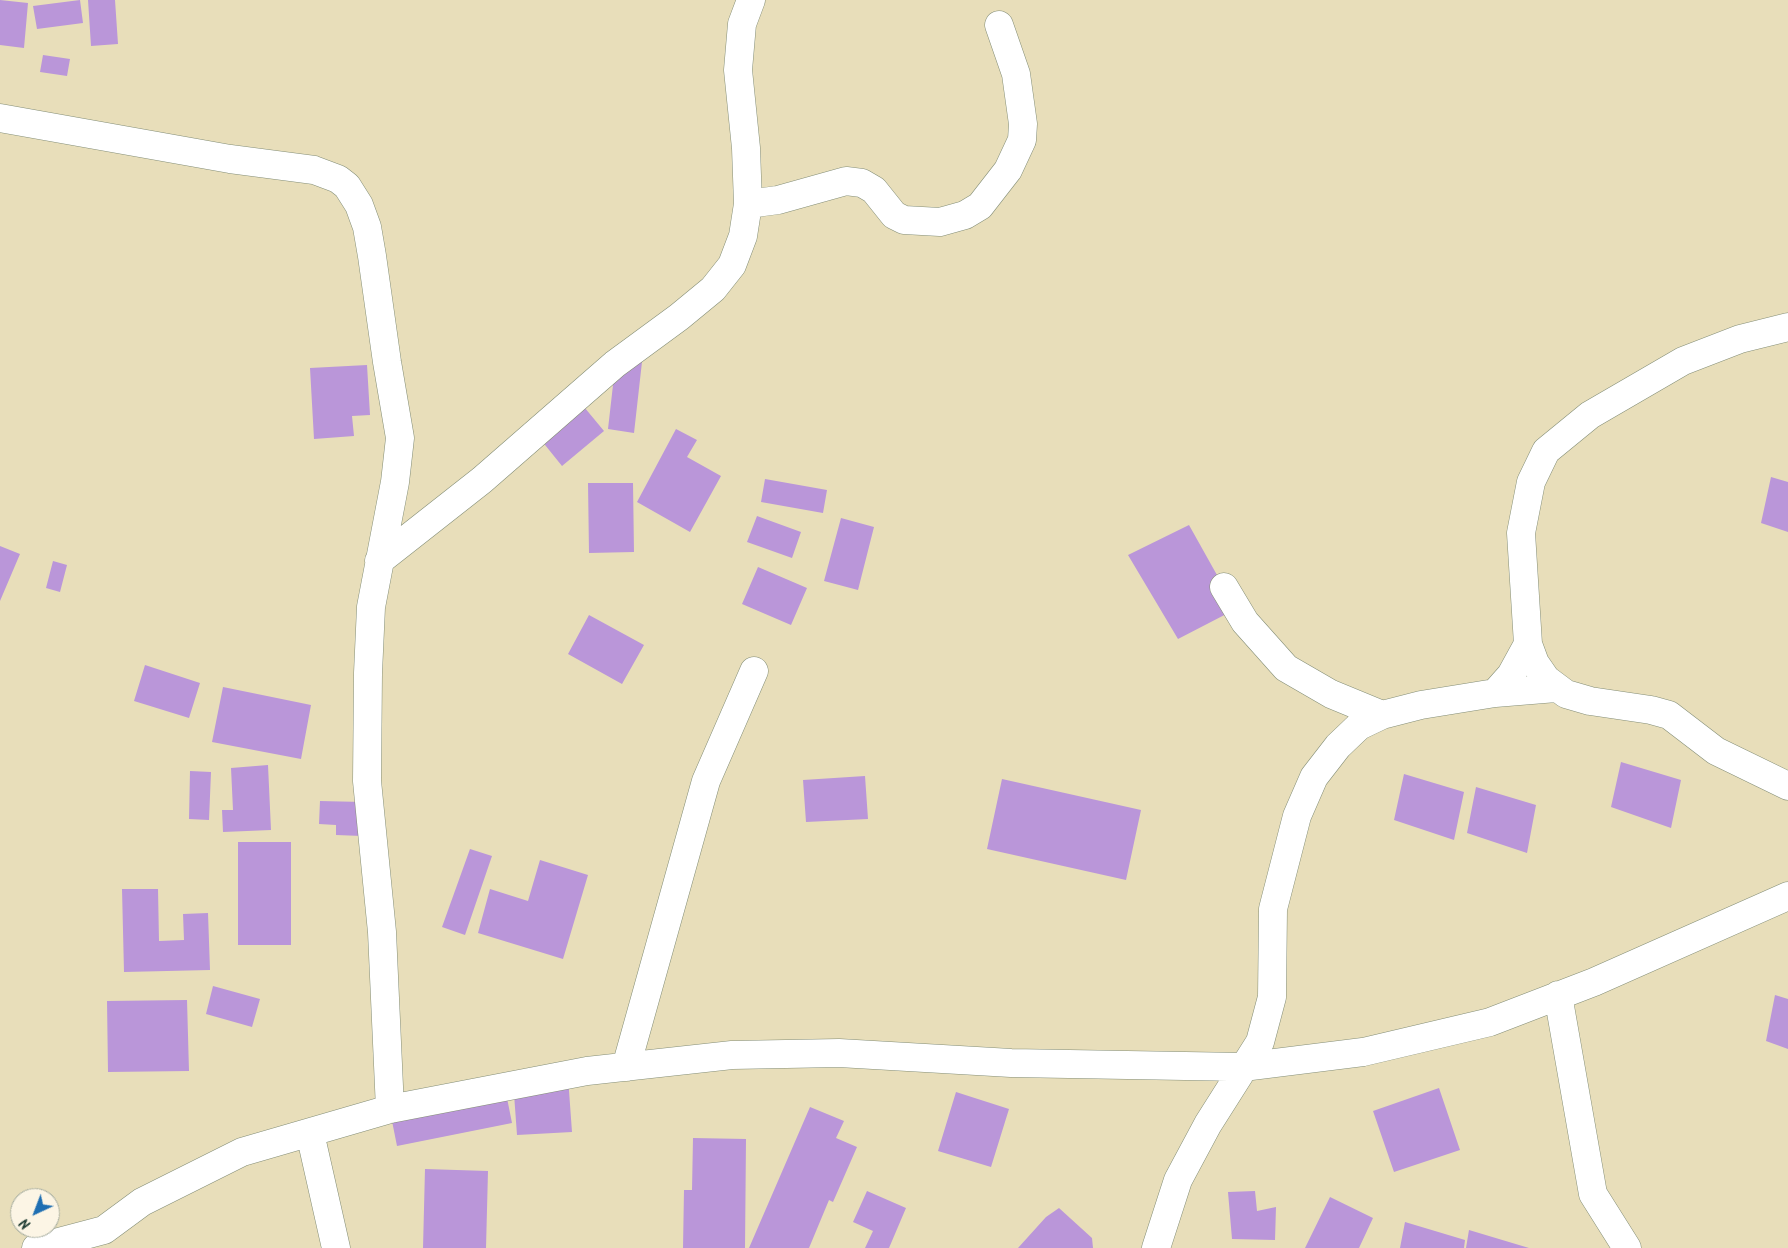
<!DOCTYPE html>
<html>
<head>
<meta charset="utf-8">
<style>
  body { margin:0 }
  #map { position:relative; width:1788px; height:1248px; overflow:hidden; background:#e8deba; font-family:Kalam,sans-serif }
  canvas { display:block }
  .north { position:absolute; left:10px; top:1188px; width:50px; height:50px; box-sizing:border-box; background:#fcf5e5; border:1px solid #a4ab9e; border-radius:50%; rotate:223deg; font-size:14px; font-weight:700; line-height:20px; text-align:center; color:#1f3d34 }
  .north::after { content:''; display:block; margin:auto; width:18px; height:22px; background:#1f6fb2; clip-path:polygon(50% 0,100% 100%,50% 72%,0 100%) }
</style>
</head>
<body>
<div id="map">
<canvas width="1788" height="1248"></canvas>
<div class="north">N</div>
</div>
<script>
const context = document.querySelector('canvas').getContext('2d');
context.lineJoin = 'round';
function paint(path, color) {
  context.fillStyle = color;
  context.fill(path, 'evenodd');
}
function poly(rows) {
  const path = new Path2D();
  for (const r of rows) {
    path.moveTo(r[0], r[1]);
    for (let i = 2; i < r.length; i += 2) path.lineTo(r[i], r[i + 1]);
  }
  return path;
}
function strokePath(path, color, width, dash) {
  context.strokeStyle = color;
  context.lineWidth = width;
  context.lineCap = dash ? 'butt' : 'round';
  context.setLineDash(dash || []);
  context.stroke(path);
}
paint(poly([
  [0,0,28,3,24,48,0,45],
  [80,0,83,23,37,29,33,6],
  [88,0,115,0,118,44,91,46],
  [43,55,70,59,67,76,40,72],
  [617,350,643,353,634,433,608,429],
  [367,365,370,415,352,416,354,436,314,439,310,368],
  [575,396,604,431,562,466,533,430],
  [676,429,697,440,687,457,721,476,690,532,637,502],
  [1771,477,1788,482,1788,532,1761,523],
  [765,479,827,490,823,513,761,502],
  [588,483,633,483,634,552,589,553],
  [757,516,801,532,792,558,747,542],
  [841,518,874,527,858,590,824,581],
  [1189,525,1236,609,1178,639,1128,555],
  [0,546,20,554,0,601],
  [53,561,67,565,60,592,46,588],
  [758,567,807,588,791,625,742,604],
  [589,615,644,645,622,684,568,654],
  [145,665,200,683,189,718,134,701],
  [223,687,311,705,301,759,212,742],
  [1621,762,1681,780,1671,828,1611,807],
  [268,765,271,830,223,832,222,810,233,810,231,768],
  [190,771,211,772,209,820,189,819],
  [1404,774,1464,792,1454,840,1394,820],
  [865,776,868,819,806,822,803,780],
  [1002,779,1141,810,1126,880,987,849],
  [1476,787,1536,805,1527,853,1467,833],
  [320,801,363,802,362,836,336,835,336,825,319,824],
  [238,842,291,842,291,945,238,945],
  [470,849,492,856,465,935,442,927],
  [540,860,588,875,563,959,478,933,490,889,528,901],
  [122,889,158,889,159,941,184,940,183,914,208,913,210,970,124,972],
  [213,986,260,999,252,1027,206,1014],
  [1775,995,1788,999,1788,1049,1766,1041],
  [187,1000,189,1071,108,1072,107,1001],
  [568,1077,572,1132,517,1135,513,1080],
  [504,1083,512,1123,397,1146,389,1106],
  [1439,1088,1460,1150,1394,1172,1373,1111],
  [956,1092,1009,1109,991,1167,938,1151],
  [810,1107,844,1121,836,1138,857,1147,833,1202,829,1200,809,1248,749,1248],
  [693,1138,746,1139,745,1248,683,1248,684,1190,692,1190],
  [425,1169,488,1171,486,1248,423,1248],
  [867,1191,906,1208,889,1248,865,1248,873,1231,853,1222],
  [1255,1191,1257,1211,1276,1207,1275,1240,1232,1239,1228,1192],
  [1330,1197,1373,1218,1359,1248,1305,1248],
  [1059,1208,1092,1238,1093,1248,1018,1248,1046,1217],
  [1405,1222,1465,1240,1464,1248,1400,1248],
  [1469,1230,1529,1248,1466,1248]
]), '#ba96d9');
const street = poly([
  [0,118,230,159,314,170,338,179,347,186,359,205,367,227,372,256,387,362,400,438,395,482,371,607,368,673,367,781,382,932,390,1109],
  [748,204,778,200,846,181,862,183,874,190,894,215,904,220,940,222,965,215,980,206,1008,170,1022,140,1023,124,1016,74,999,25],
  [1788,327,1740,339,1683,361,1590,415,1546,451,1531,482,1521,533,1528,644,1535,663,1546,679,1566,694,1590,701,1651,710,1669,715,1716,751,1788,786],
  [379,561,482,480,615,364,679,317,713,289,732,265,743,236,748,204,746,148,738,70,742,24,751,0],
  [1224,587,1245,622,1286,668,1331,694,1382,715],
  [1495,693,1511,675,1528,644],
  [1558,995,1593,1194,1627,1248],
  [626,1067,706,781,754,671],
  [310,1133,336,1248],
  [36,1248,104,1230,142,1202,242,1152,390,1109,587,1071,732,1055,839,1053,1011,1063,1243,1067,1363,1052,1490,1022,1594,982,1788,896],
  [1156,1248,1178,1180,1208,1124,1260,1042,1272,997,1273,909,1297,816,1314,777,1338,746,1359,726,1382,715,1421,705,1495,693,1556,688]
]);
strokePath(street, '#848e77', 29);
strokePath(street, '#fff', 28);
</script>
</body>
</html>
